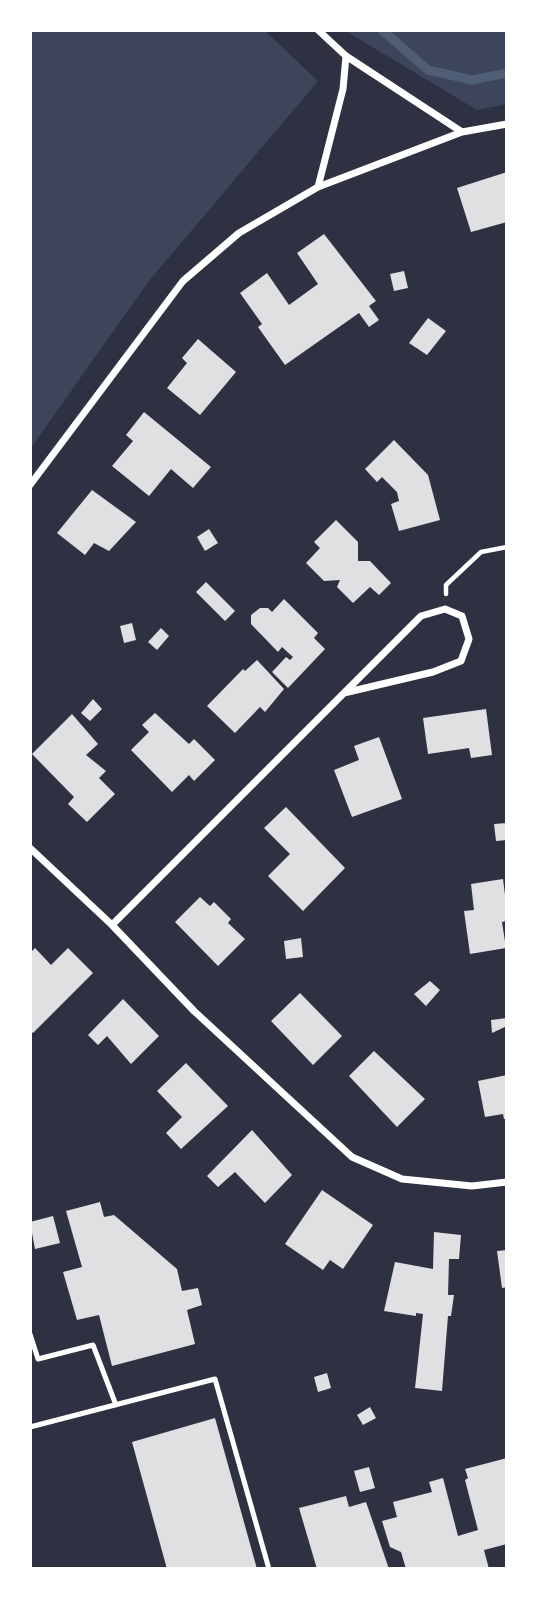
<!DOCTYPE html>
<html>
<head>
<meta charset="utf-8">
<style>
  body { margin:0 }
  #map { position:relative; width:537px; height:1599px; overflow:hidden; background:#2d3142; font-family:Rubik,sans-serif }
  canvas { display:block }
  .frame { position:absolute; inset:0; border:32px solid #fff; pointer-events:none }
</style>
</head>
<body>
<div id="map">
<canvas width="537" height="1599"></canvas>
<div class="frame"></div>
</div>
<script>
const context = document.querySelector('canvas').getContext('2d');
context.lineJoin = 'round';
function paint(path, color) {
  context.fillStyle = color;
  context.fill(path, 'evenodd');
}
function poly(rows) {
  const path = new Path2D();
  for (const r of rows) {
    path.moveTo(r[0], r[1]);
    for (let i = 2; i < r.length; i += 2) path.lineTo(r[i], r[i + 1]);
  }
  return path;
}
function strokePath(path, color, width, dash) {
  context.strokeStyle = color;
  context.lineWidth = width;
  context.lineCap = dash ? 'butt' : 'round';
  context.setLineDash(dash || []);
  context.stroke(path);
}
paint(poly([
  [30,30,264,30,318,81,149,281,30,449],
  [344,30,507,30,507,104,477,110]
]), '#3c4559');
strokePath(poly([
  [382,30,428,70,472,80,507,73]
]), '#4f5d75', 9);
paint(poly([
  [507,172,507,222,471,232,457,188],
  [324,234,376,301,369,306,379,320,369,327,359,313,285,365,258,327,262,324,240,293,267,273,289,305,318,284,297,253],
  [404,271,408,288,394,291,390,274],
  [428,318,446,331,427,355,409,343],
  [198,339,236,372,200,415,167,388,187,363,182,358],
  [144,412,211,467,193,488,171,469,149,496,112,466,133,441,126,435],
  [394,440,428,475,440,520,399,531,391,504,399,501,397,492,382,477,377,482,365,469],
  [92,490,136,522,109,551,94,543,85,555,57,533],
  [336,520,358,542,358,561,370,561,391,583,379,595,370,587,353,603,337,587,340,580,324,581,306,563,320,548,314,542],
  [209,529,218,543,205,551,197,537],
  [206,582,235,611,225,621,196,592],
  [284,599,318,633,314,638,325,649,288,688,272,672,286,657,290,660,293,657,282,647,278,652,251,624,251,615,260,608,268,608,272,612],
  [132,623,136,640,124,643,120,626],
  [161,628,169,636,157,650,148,642],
  [257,660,284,689,265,712,260,707,235,733,207,706,243,669,245,671],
  [93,699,102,709,90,721,81,713],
  [486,709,492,755,471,758,469,748,428,754,423,718],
  [155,713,189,744,194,739,215,760,194,781,189,775,172,792,131,750,149,732,142,725],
  [72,714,98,744,86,755,106,771,99,778,115,794,87,822,68,804,74,797,32,754],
  [379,737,402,799,352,817,334,770,359,760,354,746],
  [286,807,345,868,303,911,268,876,290,854,264,828],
  [507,823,507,840,496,841,494,824],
  [503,879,507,911,507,921,502,922,506,948,470,954,464,911,474,910,471,884],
  [200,897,210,906,214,902,231,919,228,923,245,939,218,966,175,922],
  [301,938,303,957,286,959,284,941],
  [35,948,51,965,68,948,93,973,33,1033,30,1030,30,953],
  [430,981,440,990,426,1006,414,994],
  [300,993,342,1036,313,1065,271,1021],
  [123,999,159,1036,131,1064,107,1036,98,1045,88,1035],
  [507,1018,507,1026,492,1033,491,1020],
  [374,1051,425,1099,397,1127,349,1076],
  [186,1063,228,1106,181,1149,166,1133,182,1117,157,1091],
  [507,1075,507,1119,504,1119,503,1114,485,1117,478,1081],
  [252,1130,292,1175,265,1203,235,1172,218,1187,207,1176],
  [322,1190,373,1225,343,1269,330,1260,323,1270,285,1244],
  [100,1202,104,1217,114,1215,177,1269,182,1291,198,1288,202,1305,187,1310,195,1344,112,1366,99,1315,77,1320,63,1272,82,1267,66,1211],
  [53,1216,60,1243,35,1249,30,1222],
  [434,1232,461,1235,459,1259,449,1259,448,1295,454,1295,451,1316,448,1316,442,1391,415,1388,423,1314,416,1313,416,1316,384,1311,395,1262,433,1269],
  [507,1250,507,1287,502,1288,497,1251],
  [327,1373,331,1388,318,1392,314,1377],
  [370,1407,376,1418,363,1425,357,1415],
  [215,1418,257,1569,167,1569,132,1442],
  [507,1458,507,1544,484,1550,489,1569,406,1569,401,1552,390,1547,382,1521,397,1517,393,1502,432,1492,429,1482,443,1478,458,1536,478,1530,465,1480,468,1478,465,1469],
  [369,1467,375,1488,360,1492,354,1471],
  [346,1496,349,1507,366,1502,389,1569,317,1569,299,1508]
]), '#e0e0e3');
strokePath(poly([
  [446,594,446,585,481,552,507,547]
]), '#fff', 4.5);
strokePath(poly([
  [30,1334,38,1359,93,1345,116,1405],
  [30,1427,215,1379,269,1569]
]), '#fff', 5);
strokePath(poly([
  [318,30,346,56,462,132],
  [318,187,343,89,346,56],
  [30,485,183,281,239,233,318,187,462,132,507,124],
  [30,848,112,925,194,1011,352,1157,402,1179,472,1186,507,1182],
  [112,925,344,693,433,672,461,661,469,639,462,616,445,609,421,616,344,693]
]), '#fff', 7);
</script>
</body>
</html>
